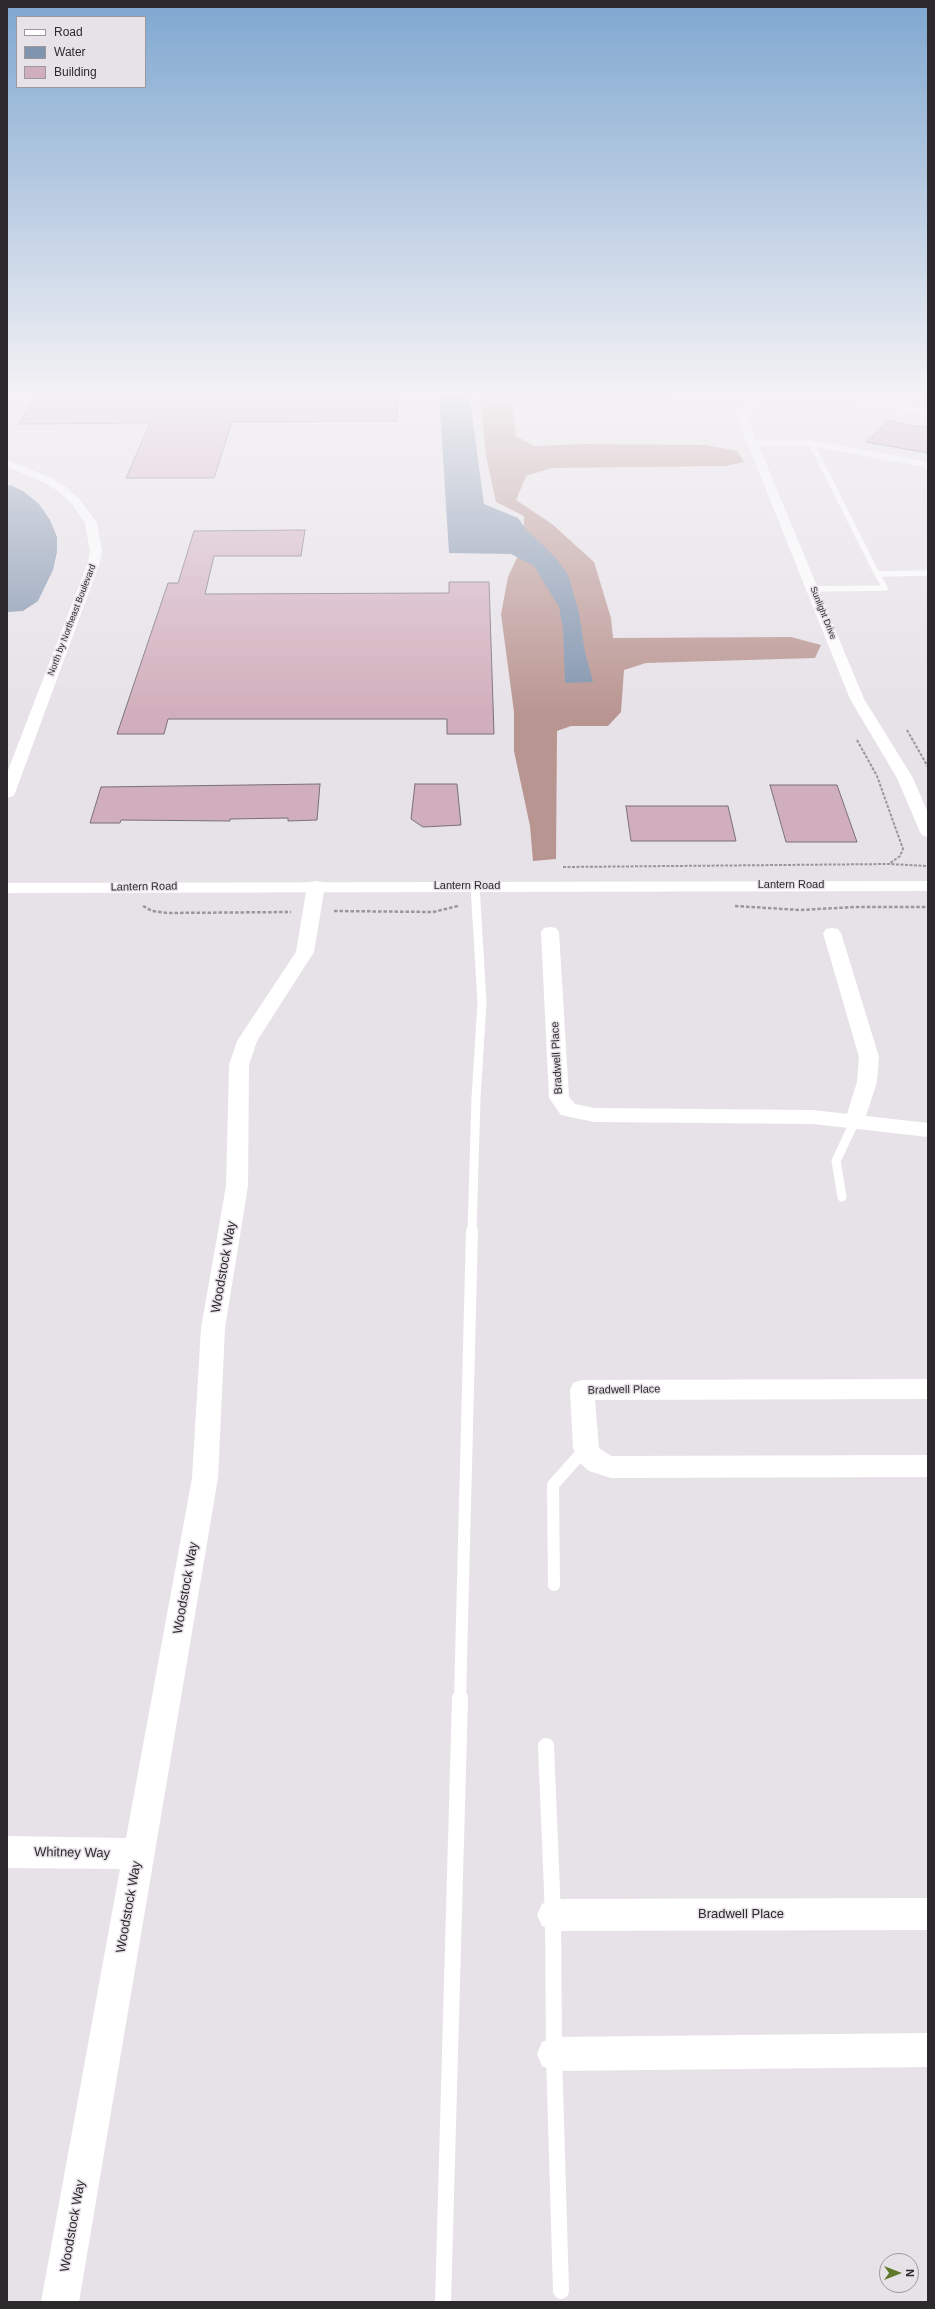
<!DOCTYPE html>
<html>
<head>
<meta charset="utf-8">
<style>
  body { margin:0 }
  #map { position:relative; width:935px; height:2309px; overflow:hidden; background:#e7e2e8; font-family:Helvetica,sans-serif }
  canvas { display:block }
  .frame { position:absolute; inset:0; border:8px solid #2c2a2d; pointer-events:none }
  .legend { position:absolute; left:16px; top:16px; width:130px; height:72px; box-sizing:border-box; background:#e7e2e8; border:1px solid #9c989d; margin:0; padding:5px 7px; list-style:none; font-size:12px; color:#2c2a2d }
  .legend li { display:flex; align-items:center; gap:8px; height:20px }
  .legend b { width:20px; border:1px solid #9c989d }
  .north { position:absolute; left:879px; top:2253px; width:40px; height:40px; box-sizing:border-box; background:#e7e2e8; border:1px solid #9c989d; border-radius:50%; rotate:90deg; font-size:11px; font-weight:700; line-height:16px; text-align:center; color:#2c2a2d }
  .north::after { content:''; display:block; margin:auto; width:14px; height:18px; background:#60782a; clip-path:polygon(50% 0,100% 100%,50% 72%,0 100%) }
</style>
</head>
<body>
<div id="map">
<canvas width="935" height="2309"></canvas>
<div class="frame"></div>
<ul class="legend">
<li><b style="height:5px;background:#fff"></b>Road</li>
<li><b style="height:11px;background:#8194ad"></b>Water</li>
<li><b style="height:11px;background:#d1aebb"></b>Building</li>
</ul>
<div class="north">N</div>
</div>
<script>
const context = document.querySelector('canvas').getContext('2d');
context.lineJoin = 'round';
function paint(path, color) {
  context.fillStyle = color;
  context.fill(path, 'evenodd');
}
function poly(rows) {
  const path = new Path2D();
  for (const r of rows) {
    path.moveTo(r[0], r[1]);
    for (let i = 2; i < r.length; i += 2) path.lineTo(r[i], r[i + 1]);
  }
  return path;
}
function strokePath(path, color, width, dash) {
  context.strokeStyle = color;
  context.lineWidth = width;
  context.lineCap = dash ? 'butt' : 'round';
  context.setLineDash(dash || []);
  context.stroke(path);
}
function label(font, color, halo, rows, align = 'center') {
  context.font = font + ' Helvetica,sans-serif';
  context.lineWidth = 3;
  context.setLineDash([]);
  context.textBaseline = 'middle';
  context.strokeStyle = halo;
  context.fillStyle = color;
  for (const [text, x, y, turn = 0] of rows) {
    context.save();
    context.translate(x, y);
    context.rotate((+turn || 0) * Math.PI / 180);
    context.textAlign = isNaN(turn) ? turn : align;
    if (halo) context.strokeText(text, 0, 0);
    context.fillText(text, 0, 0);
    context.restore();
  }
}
paint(poly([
  [480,393,668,393,677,395,676,398,545,398,512,401,516,436,534,446,583,444,706,445,737,451,744,462,726,466,552,468,526,476,516,500,552,524,594,562,611,618,613,638,791,637,821,645,815,658,646,663,624,670,621,712,608,726,571,726,557,731,556,859,533,861,530,826,514,751,514,712,501,614,508,577,523,545,524,516,496,502,486,456]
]), '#b99591');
paint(poly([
  [439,393,469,393,484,504,518,518,526,529,555,557,568,575,579,613,585,652,593,682,565,683,563,628,559,607,534,566,511,554,449,553],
  [10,485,23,491,39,504,50,520,57,537,57,552,53,570,38,601,23,611,7,612,7,486]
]), '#8194ad');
const building = poly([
  [37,393,398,393,397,421,232,422,214,478,126,478,150,423,19,424,37,393],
  [888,421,928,428,928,453,866,442,888,421],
  [305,530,301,556,214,556,205,594,449,593,449,582,489,582,494,734,447,734,447,719,168,719,164,734,117,734,168,583,178,583,194,531,305,530],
  [320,784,317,820,288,821,288,818,230,819,230,821,121,820,120,823,90,823,101,787,320,784],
  [415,784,457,784,461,825,423,827,411,819,415,784],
  [770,785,837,785,857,842,786,842,770,785],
  [626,806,728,806,736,841,631,841,626,806]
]);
paint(building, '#d1aebb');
strokePath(building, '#787174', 1);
strokePath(poly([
  [907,730,928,767],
  [857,740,877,776,903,849,900,856,889,864],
  [563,867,888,864,928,866]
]), '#9a969b', 2, [3, 1.5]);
strokePath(poly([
  [143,906,152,911,168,913,291,912],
  [735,906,800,910,855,907,928,907],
  [334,911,433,912,458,906]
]), '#9a969b', 2.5, [3.5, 2]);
strokePath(poly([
  [753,443,811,443,925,464,928,468],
  [811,443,877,574],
  [813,589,885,588,877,574,928,573]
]), '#fff', 5.5);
strokePath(poly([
  [842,1197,836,1161,854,1123],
  [472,1232,476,1098,482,1002,475,886]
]), '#fff', 9);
strokePath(poly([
  [554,1585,553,1485,586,1448],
  [460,1699,472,1231]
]), '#fff', 12);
strokePath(poly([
  [546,1746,553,1915,554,2054,561,2291],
  [443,2302,460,1698]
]), '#fff', 16);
paint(poly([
  [759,393,769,393,749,415,750,425,864,699,913,778,928,813,928,837,922,835,920,832,897,778,850,699,740,425,739,415,759,393],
  [804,393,825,393,928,409,928,415,809,396,804,393],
  [7,460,49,477,66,487,80,500,97,523,102,551,100,562,15,793,13,796,7,798,7,773,88,562,90,551,85,523,72,504,58,491,41,481,7,467,7,460],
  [316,881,322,882,325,886,314,952,257,1041,249,1065,248,1186,225,1328,218,1478,79,2302,41,2302,120,1869,7,1868,7,1836,126,1838,192,1478,201,1328,226,1186,229,1065,237,1041,296,952,307,886,310,882,316,881],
  [550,927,556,928,559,932,569,1097,575,1104,594,1108,813,1110,847,1114,857,1082,859,1057,823,933,826,929,832,928,838,929,841,933,879,1057,877,1082,866,1116,928,1123,928,1137,813,1124,594,1122,561,1115,549,1098,541,932,544,928,550,927],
  [928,1379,928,1399,595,1400,599,1448,611,1456,928,1455,928,1477,611,1478,589,1471,581,1464,573,1448,570,1390,573,1383,582,1380,928,1379],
  [928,1898,928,1930,553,1931,542,1926,537,1915,542,1904,553,1899,928,1898],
  [928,2033,928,2067,554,2071,542,2066,537,2054,542,2042,554,2037,928,2033]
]), '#fff');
paint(poly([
  [928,881,928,891,7,893,7,883,928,881]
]), '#fff');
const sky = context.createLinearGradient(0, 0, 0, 716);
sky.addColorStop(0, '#7fa7d0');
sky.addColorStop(0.55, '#f4f2f5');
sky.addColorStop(1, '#f4f2f500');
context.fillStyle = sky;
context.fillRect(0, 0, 935, 716);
label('9px', '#2c2a2d', '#e7e2e8', [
  ["Sunlight Drive",823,613,68],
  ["North by Northeast Boulevard",72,620,-69]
]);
label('11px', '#2c2a2d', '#e7e2e8', [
  ["Lantern Road",791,885],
  ["Lantern Road",467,886],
  ["Lantern Road",144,887,-1],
  ["Bradwell Place",557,1058,-93],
  ["Bradwell Place",624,1390,-1]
]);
label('13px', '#2c2a2d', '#e7e2e8', [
  ["Woodstock Way",224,1267,-80],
  ["Woodstock Way",186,1588,-80],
  ["Whitney Way",72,1853,1],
  ["Woodstock Way",129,1907,-80],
  ["Bradwell Place",741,1914],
  ["Woodstock Way",73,2226,-80]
]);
</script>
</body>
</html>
